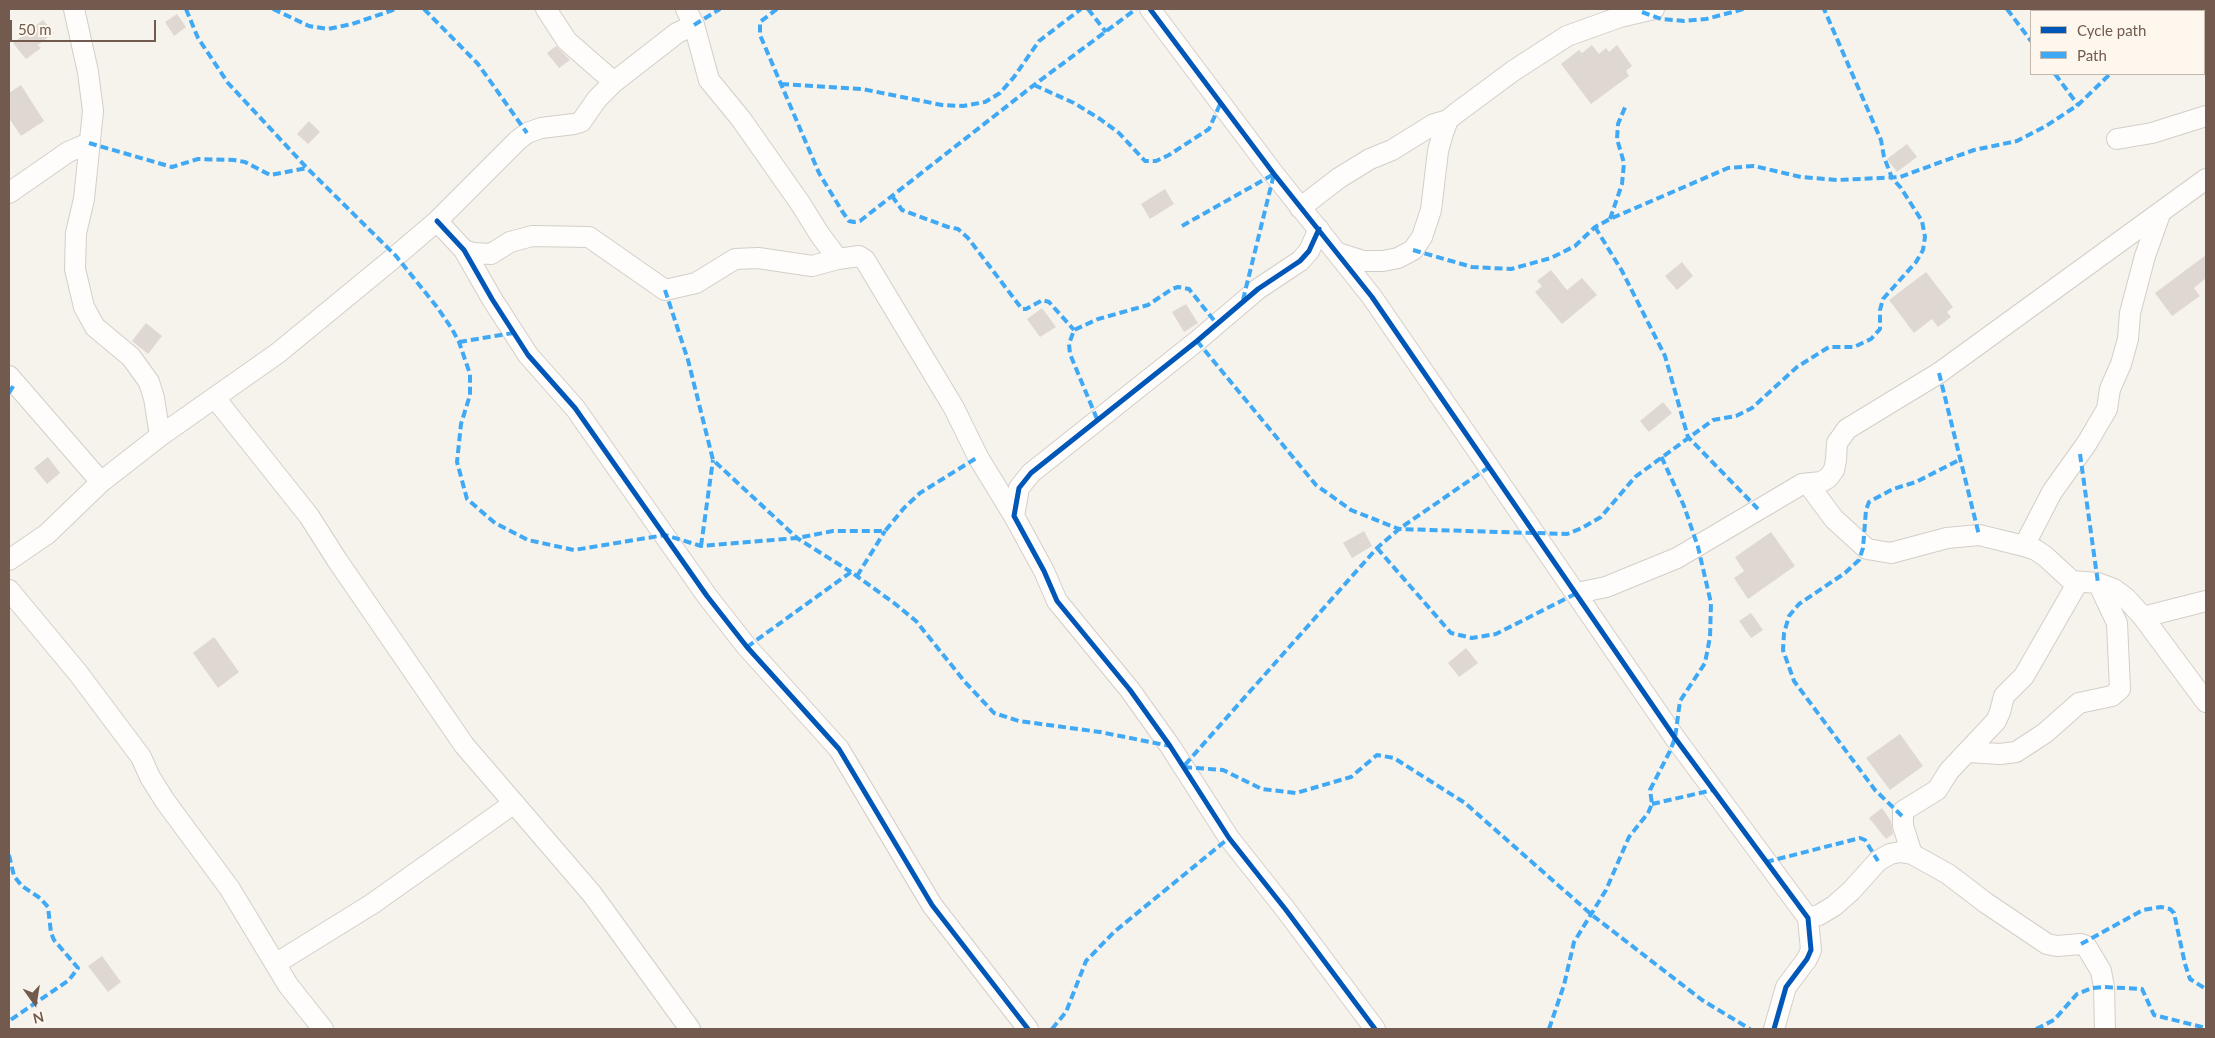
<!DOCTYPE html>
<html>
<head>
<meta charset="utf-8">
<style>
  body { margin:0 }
  #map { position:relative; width:2215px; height:1038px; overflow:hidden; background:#f6f2ec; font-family:Lato,sans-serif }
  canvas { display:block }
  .frame { position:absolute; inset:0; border:10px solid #725b4e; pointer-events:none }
  .legend { position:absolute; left:2030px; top:10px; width:175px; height:65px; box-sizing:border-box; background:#fdf7ee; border:1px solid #c5b9ae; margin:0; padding:6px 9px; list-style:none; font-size:15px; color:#725b4e }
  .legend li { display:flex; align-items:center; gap:10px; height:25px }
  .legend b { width:25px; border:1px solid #c5b9ae }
  .north { position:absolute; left:10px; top:978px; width:50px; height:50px; -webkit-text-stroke:4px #fdf7ee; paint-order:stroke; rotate:167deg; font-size:14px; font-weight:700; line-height:20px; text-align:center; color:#725b4e }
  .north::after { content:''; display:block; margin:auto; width:18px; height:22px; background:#725b4e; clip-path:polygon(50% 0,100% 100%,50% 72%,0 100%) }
  .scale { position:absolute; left:10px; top:20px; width:146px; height:22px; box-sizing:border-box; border:2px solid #725b4e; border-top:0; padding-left:6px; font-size:15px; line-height:18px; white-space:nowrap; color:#725b4e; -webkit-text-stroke:4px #fdf7ee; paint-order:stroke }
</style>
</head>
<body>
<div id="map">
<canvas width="2215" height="1038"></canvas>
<div class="frame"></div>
<ul class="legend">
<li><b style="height:6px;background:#0057b8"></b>Cycle path</li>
<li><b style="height:6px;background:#3fa9f5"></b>Path</li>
</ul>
<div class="north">N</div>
<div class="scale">50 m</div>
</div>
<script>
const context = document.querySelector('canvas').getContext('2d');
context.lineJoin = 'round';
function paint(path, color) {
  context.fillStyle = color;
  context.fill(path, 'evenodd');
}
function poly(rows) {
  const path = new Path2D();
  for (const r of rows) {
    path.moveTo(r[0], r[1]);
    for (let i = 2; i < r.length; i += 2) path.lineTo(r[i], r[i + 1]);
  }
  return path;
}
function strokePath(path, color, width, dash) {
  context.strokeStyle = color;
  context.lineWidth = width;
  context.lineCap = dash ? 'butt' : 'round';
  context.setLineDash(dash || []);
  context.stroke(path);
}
paint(poly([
  [177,14,186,27,174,36,165,22],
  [43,20,54,33,38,45,41,48,26,59,13,43],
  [1592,45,1599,54,1606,48,1609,52,1617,45,1632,66,1626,71,1629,76,1591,104,1561,64,1579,50,1582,53],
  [556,46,570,60,559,68,547,53],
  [21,85,44,121,21,136,9,118,9,93],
  [309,121,320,132,308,144,297,134],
  [1907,144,1917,157,1897,172,1887,159],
  [1165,189,1174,204,1150,219,1141,204],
  [2206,255,2206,278,2194,288,2200,296,2172,316,2155,293],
  [1682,262,1693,276,1677,290,1665,276],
  [1551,270,1567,290,1582,278,1597,295,1562,324,1535,292,1542,286,1537,281],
  [1926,272,1953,307,1947,312,1951,317,1938,327,1932,319,1914,333,1889,300],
  [1186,304,1198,323,1184,332,1172,312],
  [1042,308,1056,327,1040,337,1027,319],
  [146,323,162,336,148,354,132,341],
  [1663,402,1672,413,1649,432,1640,421],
  [48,457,60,473,47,484,34,468],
  [1364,531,1372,546,1352,558,1343,543],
  [1771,532,1795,566,1748,599,1734,578,1744,571,1735,557],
  [1751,613,1763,630,1751,638,1739,621],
  [214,637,239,672,218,688,193,653],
  [1466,648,1478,663,1459,677,1448,663],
  [1900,734,1923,766,1890,790,1866,758],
  [1882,808,1891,821,1893,834,1886,839,1869,818],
  [102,956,121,982,108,992,88,966]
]), '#dfd8d2');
const street = poly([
  [74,9,88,72,93,111,84,199,76,233,75,269,84,307,95,327,131,357,149,382,154,398,160,436],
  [546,9,567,41,614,82],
  [686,9,694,25,709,80,741,119,800,203,820,235,838,259],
  [1150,9,1274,174,1372,297,1675,738,1808,918,1811,950,1807,959,1786,987,1774,1029],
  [2117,139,2152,133,2206,116],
  [9,193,68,152,89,143],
  [1300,208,1339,178,1370,159,1392,150,1434,124,1448,120],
  [437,221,464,250,492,299,528,355,575,408,707,596,747,647,839,749,932,905,1028,1029],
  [1319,229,1309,251,1300,261,1258,289,1197,341,1031,473,1019,488,1014,516,1044,571,1057,601,1130,690,1170,746,1229,838,1286,910,1375,1029],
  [464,250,473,253,491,254,510,242,532,236,589,237,665,290,696,283,735,259,758,258,812,266,838,259,859,256,865,260,954,408,978,457,1014,516],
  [1338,253,1363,261,1383,261,1398,258,1413,250,1422,237,1431,210,1438,151,1443,133,1448,120,1455,114,1513,71,1567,36,1620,17,1654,9],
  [9,376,101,482],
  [215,398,309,516,337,560,464,745,592,894,690,1029],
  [1808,484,1834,519,1867,549,1891,553,1947,538,1979,535,2024,546,2052,492,2087,443,2107,409,2110,389,2121,364,2128,339,2130,313,2145,256,2160,214],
  [2024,546,2036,550,2046,557,2072,581,2098,583,2114,589,2126,598,2143,617,2206,601],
  [9,560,47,534,101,482,160,436,278,353,396,256,437,221,517,141,527,133,541,128,574,124,581,122,597,99,614,82,677,33,694,25],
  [9,590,78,673,141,757,150,777,165,801,230,889,288,985,323,1029],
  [1577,593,1606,587,1677,558,1802,484,1821,482,1828,478,1834,470,1836,460,1837,443,1847,429,1939,373,2206,179],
  [2143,617,2206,702],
  [1968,752,2000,754,2016,752,2045,733,2079,703,2112,696,2120,689,2117,623,2098,583],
  [1912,854,1903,826,1903,811,1937,790,1949,771,1996,721,2000,712,2004,696,2024,676,2078,582],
  [1808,918,1819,915,1834,906,1851,891,1878,861,1890,854,1900,852,1912,854,1948,874,1986,903,2047,944,2057,946,2081,944,2086,946,2101,971,2104,987,2105,1029],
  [275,964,372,904,513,804]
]);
strokePath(street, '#d4cec7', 22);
strokePath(street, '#fefdfc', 20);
strokePath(poly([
  [186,9,198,38,228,83,307,168,396,256,437,307,452,329,459,342,470,374,470,395,461,424,457,462,467,499,495,523,528,540,574,550,665,535,701,546,797,538,833,531,885,531,904,508,920,493,978,457],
  [273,9,309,26,328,29,352,24,396,9],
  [424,9,478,64,527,133],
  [777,9,760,22,760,35,819,173,842,211,849,221,854,222,860,221,1034,85,1136,9],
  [1088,9,1106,32],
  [2007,9,2031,41],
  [1642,12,1661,19,1684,21,1706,19,1744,9],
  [694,25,720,9],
  [2055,74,2078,105],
  [781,84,862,89,942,105,963,106,985,102,1000,93,1014,77,1039,41,1081,9],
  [1034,85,1074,103,1100,119,1119,133,1145,161,1156,161,1169,155,1209,129,1221,102],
  [89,143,172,167,198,159,234,160,245,162,270,175,307,168],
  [892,196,902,210,948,227,958,229,968,238,1022,309,1026,309,1043,300,1049,302,1074,330],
  [1610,219,1622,184,1624,163,1617,139,1618,124,1626,105],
  [1182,226,1274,174],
  [1595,227,1622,271,1665,356,1688,437,1758,509],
  [1413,250,1472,267,1511,269,1551,258,1575,246,1595,227,1610,219,1728,168,1754,166,1801,177,1838,180,1900,177,1974,150,2017,141,2046,126,2078,105,2110,74],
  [665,290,688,360,713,460,797,538,851,572],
  [1243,300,1274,174],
  [1197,341,1316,485,1351,510,1399,529,1567,534,1582,528,1601,517,1635,477,1713,420,1736,416,1752,408,1797,367,1829,347,1854,347,1871,339,1880,329,1880,310,1883,299,1916,262,1923,250,1925,237,1922,221,1901,188,1892,178,1884,157,1881,140,1824,9],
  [459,342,513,333],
  [1939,373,1979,535],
  [9,393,15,383],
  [1097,419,1070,354,1069,344,1074,330,1098,319,1148,305,1172,289,1178,287,1189,289,1216,323],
  [2080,454,2098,583],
  [1489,467,1399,529,1377,548,1183,767,1223,770,1262,789,1296,793,1351,777,1377,755,1394,758,1465,803,1592,915,1702,1000,1750,1029],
  [701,546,713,460],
  [1377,548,1451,633,1472,638,1496,634,1577,593],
  [857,576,885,531],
  [747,647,851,572,894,603,916,621,965,682,994,713,1019,721,1100,732,1170,746],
  [1652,804,1713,790],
  [1902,816,1875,790,1794,681,1783,650,1784,633,1789,616,1799,604,1845,573,1859,560,1863,548,1866,510,1869,502,1893,489,1916,482,1961,459],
  [9,855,14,876,22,886,40,898,48,907,51,933,54,940,78,968,69,980,9,1021],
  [1766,862,1860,838,1865,840,1878,861],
  [2081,944,2143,910,2161,907,2170,909,2174,913,2185,964,2190,979,2206,989],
  [1052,1029,1066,1012,1086,961,1114,932,1229,838],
  [1549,1029,1564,985,1574,942,1606,890,1629,837,1648,813,1652,804,1650,790,1670,751,1675,738,1680,701,1705,663,1710,637,1711,603,1698,547,1684,506,1661,456],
  [2036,1029,2054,1020,2077,994,2092,988,2104,987,2142,989,2154,1015,2206,1028]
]), '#3fa9f5', 4, [8, 4]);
strokePath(poly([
  [1150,9,1274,174,1372,297,1675,738,1808,918,1811,950,1807,959,1786,987,1774,1029],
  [437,221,464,250,492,299,528,355,575,408,707,596,747,647,839,749,932,905,1028,1029],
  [1319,229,1309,251,1300,261,1258,289,1197,341,1031,473,1019,488,1014,516,1044,571,1057,601,1130,690,1170,746,1229,838,1286,910,1375,1029]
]), '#0057b8', 5);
</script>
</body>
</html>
